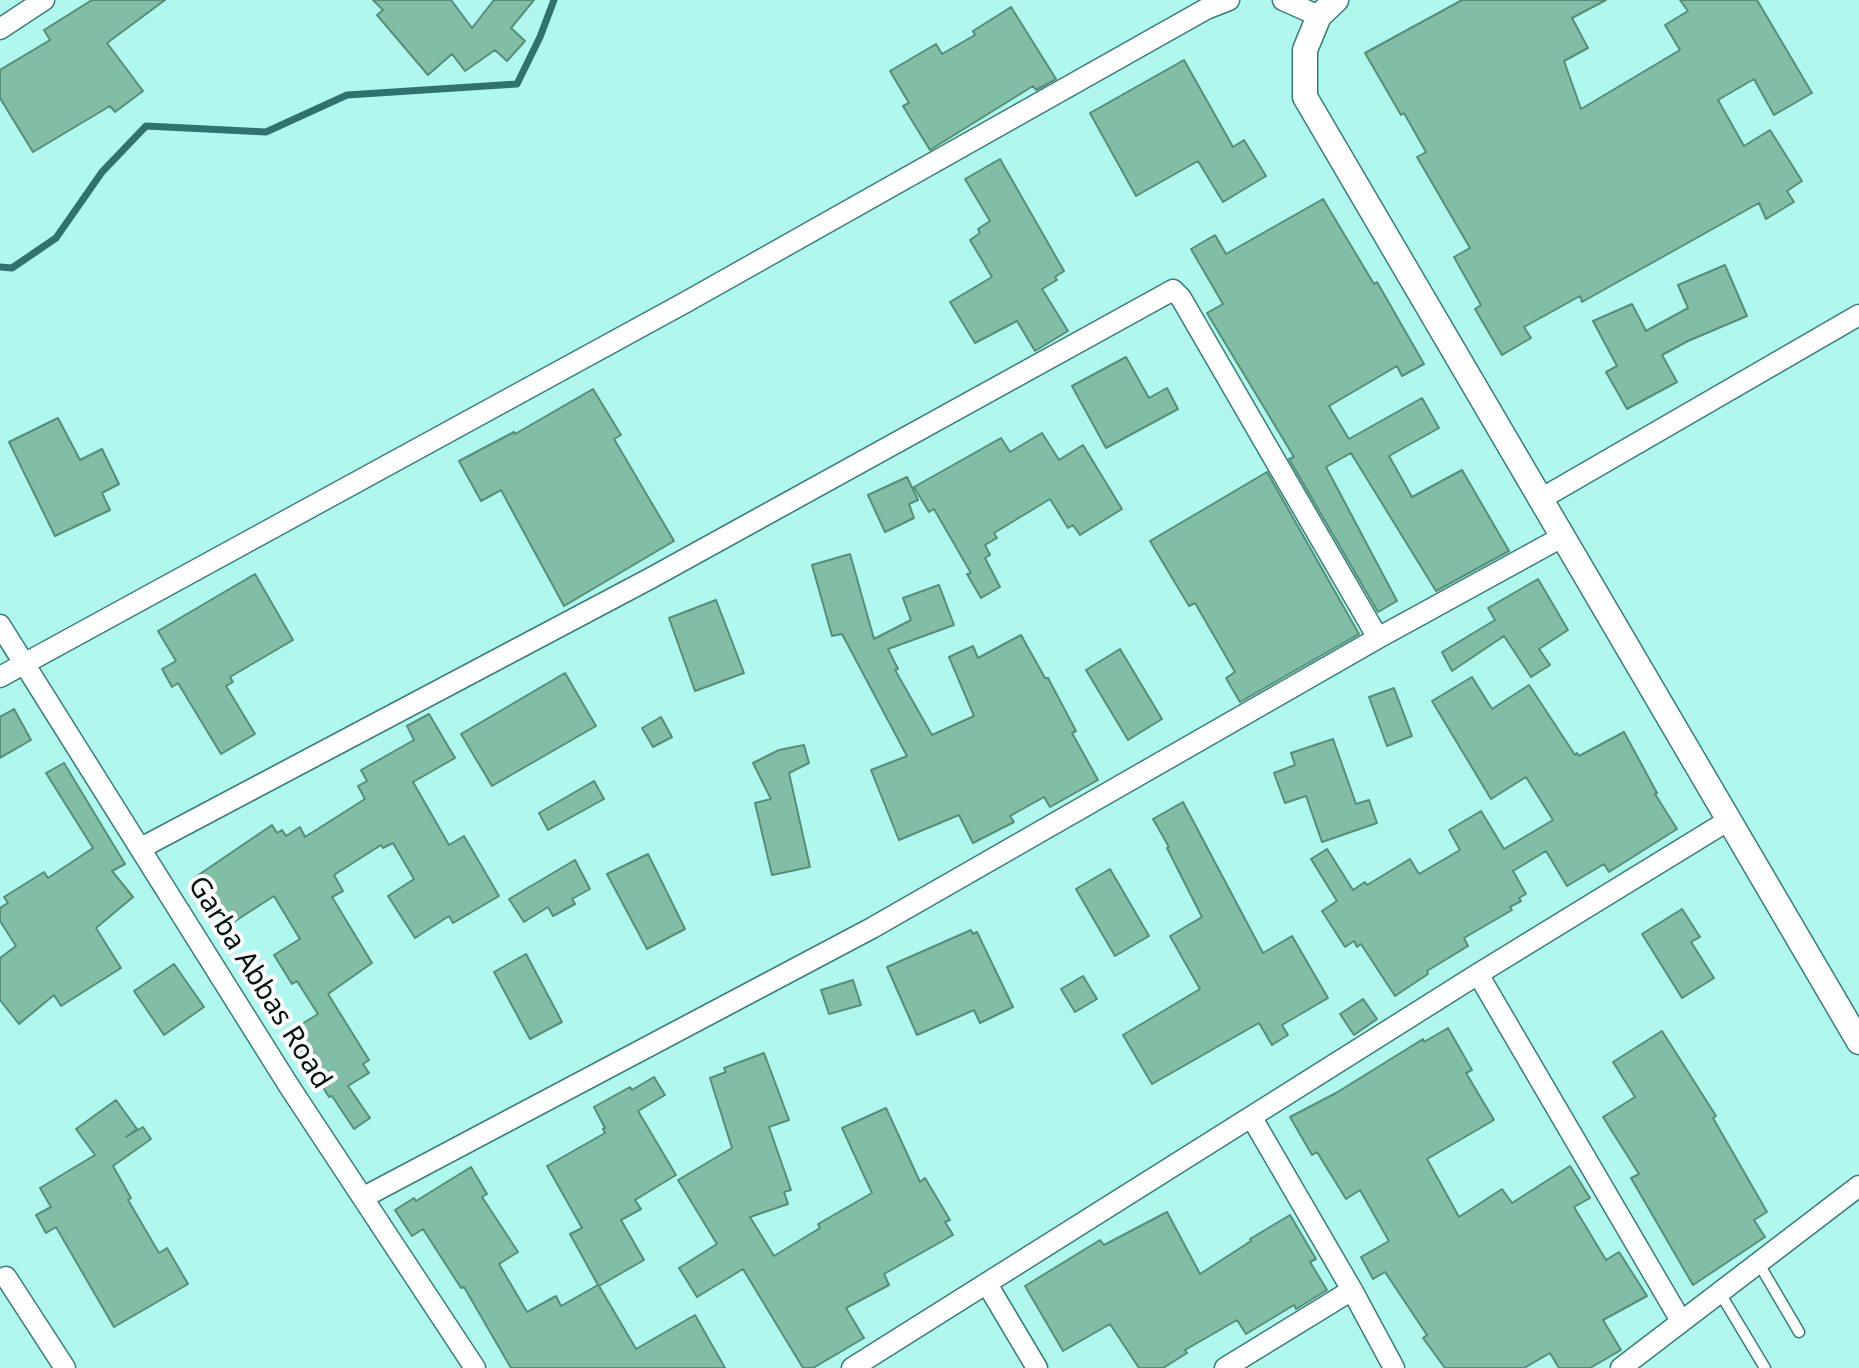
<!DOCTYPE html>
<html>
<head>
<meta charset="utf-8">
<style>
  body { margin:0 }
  canvas { display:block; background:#b0f7ee }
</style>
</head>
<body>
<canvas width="1859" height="1368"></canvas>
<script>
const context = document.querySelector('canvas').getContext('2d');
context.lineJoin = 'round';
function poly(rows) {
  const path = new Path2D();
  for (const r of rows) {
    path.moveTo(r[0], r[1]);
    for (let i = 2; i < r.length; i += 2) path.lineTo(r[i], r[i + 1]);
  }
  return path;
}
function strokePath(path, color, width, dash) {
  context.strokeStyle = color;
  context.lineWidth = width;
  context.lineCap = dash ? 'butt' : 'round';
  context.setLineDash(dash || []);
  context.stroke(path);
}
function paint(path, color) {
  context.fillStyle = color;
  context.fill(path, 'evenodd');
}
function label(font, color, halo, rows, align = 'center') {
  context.font = font + ' "Noto Sans",sans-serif';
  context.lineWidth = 8;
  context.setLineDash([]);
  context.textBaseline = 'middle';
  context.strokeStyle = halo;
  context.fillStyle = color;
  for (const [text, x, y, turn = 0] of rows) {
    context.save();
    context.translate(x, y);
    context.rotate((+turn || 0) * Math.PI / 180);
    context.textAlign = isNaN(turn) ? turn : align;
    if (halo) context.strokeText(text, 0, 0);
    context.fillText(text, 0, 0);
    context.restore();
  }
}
strokePath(poly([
  [0,267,12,268,56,238,102,172,146,126,266,132,347,95,517,84,540,37,554,0]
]), '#30736c', 7);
const building = poly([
  [92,0,165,0,107,43,143,91,115,112,110,106,33,152,0,98,0,70,50,40,44,30,92,0],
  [373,0,451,0,472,28,494,0,534,0,511,28,525,41,507,61,495,50,465,71,452,54,428,75,377,15,383,10,373,0],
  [1462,0,1606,0,1572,18,1588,48,1564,61,1581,109,1680,50,1665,25,1688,11,1680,0,1757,0,1812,93,1774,115,1754,79,1718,100,1744,146,1770,130,1802,181,1787,191,1794,202,1766,219,1759,203,1582,302,1580,296,1524,327,1531,338,1502,355,1475,309,1481,305,1454,257,1470,248,1417,157,1426,152,1404,113,1401,115,1365,53,1462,0],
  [1011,7,1056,79,1036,90,1033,86,930,150,903,106,909,103,890,71,936,44,942,54,975,35,973,31,1011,7],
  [1184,60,1233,147,1244,140,1266,176,1223,202,1198,161,1136,196,1090,113,1184,60],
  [1000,159,1064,271,1055,277,1057,280,1042,289,1068,331,1035,351,1017,321,975,343,950,302,992,277,970,240,980,233,978,229,990,221,965,179,1000,159],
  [1323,199,1374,284,1377,282,1424,364,1402,376,1397,366,1329,406,1349,439,1422,398,1439,428,1389,456,1412,497,1462,470,1509,551,1436,591,1351,453,1326,467,1397,601,1378,612,1289,459,1294,457,1207,313,1223,304,1191,249,1215,235,1226,254,1323,199],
  [1725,265,1747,316,1688,341,1662,355,1677,382,1627,409,1606,372,1617,366,1593,321,1632,304,1646,331,1688,308,1678,285,1725,265],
  [1126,357,1149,398,1167,388,1178,409,1106,448,1072,386,1126,357],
  [593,389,621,435,614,439,674,541,564,606,501,490,481,501,459,461,514,432,515,434,593,389],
  [58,418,80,460,102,449,119,484,102,493,110,510,55,536,9,442,58,418],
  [1042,433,1059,460,1083,445,1122,509,1080,535,1073,525,1068,528,1050,499,994,533,997,538,985,545,990,555,985,558,1000,587,981,598,967,574,971,573,934,509,929,512,914,487,1001,438,1010,452,1042,433],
  [1267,472,1359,634,1240,702,1226,678,1235,672,1195,603,1189,606,1150,541,1267,472],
  [907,477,918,500,909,504,914,518,885,532,868,495,907,477],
  [850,554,874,639,911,620,903,598,939,585,954,625,888,649,898,669,895,670,932,735,974,716,949,657,973,646,978,658,1021,635,1045,678,1048,678,1076,731,1072,733,1098,780,1050,807,1044,797,1010,816,1014,822,973,843,959,815,899,840,871,770,907,756,842,634,832,636,812,565,850,554],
  [255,574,293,640,230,677,233,682,226,686,255,734,221,754,178,683,172,687,162,669,176,661,158,631,255,574],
  [1538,579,1568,630,1539,649,1550,665,1531,677,1504,636,1452,671,1442,652,1495,620,1488,608,1538,579],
  [716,600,744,673,695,691,669,618,716,600],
  [1120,649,1162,719,1128,740,1086,670,1120,649],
  [565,673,596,726,492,786,461,734,565,673],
  [1472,677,1492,709,1529,685,1575,755,1577,753,1579,756,1624,732,1657,793,1655,794,1677,829,1609,872,1604,864,1567,886,1546,851,1513,871,1526,894,1519,898,1521,901,1510,907,1512,910,1464,938,1468,946,1427,971,1428,974,1395,996,1361,944,1357,947,1354,941,1345,947,1322,911,1337,901,1311,859,1327,849,1353,890,1365,882,1367,885,1410,859,1419,874,1460,850,1449,830,1481,811,1504,849,1553,820,1526,777,1491,799,1432,701,1472,677],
  [1394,688,1412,736,1387,746,1369,697,1394,688],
  [14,709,31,740,0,758,0,717,14,709],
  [429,714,455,758,413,782,449,845,464,836,499,896,453,923,449,916,415,938,388,896,414,879,393,843,383,848,381,845,334,875,343,891,332,897,372,963,328,994,369,1060,363,1064,369,1073,348,1086,370,1118,354,1129,332,1096,329,1097,289,1032,318,1014,297,981,292,984,274,955,300,939,274,896,226,927,194,878,272,825,277,833,282,830,286,836,300,827,305,837,365,799,358,786,367,781,361,770,414,740,407,726,429,714],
  [661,717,672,737,653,747,642,728,661,717],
  [1333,739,1356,804,1369,800,1377,823,1322,842,1306,796,1285,803,1274,773,1295,765,1291,753,1333,739],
  [804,745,809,763,789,773,810,867,772,875,755,803,771,799,753,763,779,750,804,745],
  [64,763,125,864,112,871,133,897,96,928,121,968,61,1006,54,995,19,1024,0,1000,0,958,16,946,0,921,0,908,8,903,4,897,44,872,48,878,93,848,46,773,64,763],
  [594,781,604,799,548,830,539,813,594,781],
  [1183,802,1263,953,1292,936,1328,998,1282,1025,1288,1035,1272,1045,1259,1023,1152,1084,1123,1035,1200,989,1170,936,1202,917,1167,848,1169,847,1153,819,1183,802],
  [648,854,685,929,647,949,607,874,648,854],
  [575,860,590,889,572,899,575,904,553,916,548,907,524,922,509,899,575,860],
  [1110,869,1149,936,1115,956,1076,889,1110,869],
  [1682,909,1700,937,1691,942,1714,978,1682,998,1642,934,1682,909],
  [971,930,973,934,977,932,1013,1007,980,1023,974,1010,917,1035,887,967,971,930],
  [526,954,562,1022,530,1039,494,972,526,954],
  [174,964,204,1007,164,1035,134,991,174,964],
  [1083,976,1097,999,1075,1012,1061,989,1083,976],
  [853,980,861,1005,829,1014,821,990,853,980],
  [1363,999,1377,1019,1354,1035,1340,1014,1363,999],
  [1448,1028,1472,1070,1466,1073,1494,1120,1427,1159,1459,1217,1502,1189,1512,1203,1570,1166,1590,1198,1574,1207,1606,1260,1619,1252,1647,1296,1603,1320,1621,1350,1590,1368,1559,1368,1550,1353,1524,1368,1445,1368,1423,1338,1427,1335,1385,1272,1373,1279,1361,1257,1389,1241,1360,1190,1346,1199,1317,1152,1312,1155,1290,1117,1336,1093,1423,1039,1424,1042,1448,1028],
  [1662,1031,1716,1116,1713,1118,1767,1212,1754,1220,1765,1237,1693,1285,1631,1178,1639,1174,1603,1117,1635,1097,1613,1062,1662,1031],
  [764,1053,789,1120,769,1127,791,1190,784,1192,788,1204,750,1217,774,1256,820,1228,818,1224,872,1193,842,1128,886,1108,920,1182,925,1178,950,1220,945,1222,953,1235,884,1274,889,1285,846,1308,864,1338,813,1368,803,1368,743,1269,697,1297,679,1268,717,1244,678,1180,732,1148,710,1078,726,1072,724,1068,764,1053],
  [654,1077,665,1095,638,1111,676,1175,635,1200,641,1209,621,1220,644,1260,599,1286,636,1349,695,1315,725,1368,511,1368,464,1287,461,1288,423,1229,412,1236,395,1210,414,1198,416,1201,471,1167,487,1194,482,1197,518,1252,499,1264,527,1312,556,1296,561,1306,598,1285,570,1234,582,1228,547,1166,605,1133,603,1129,605,1128,594,1107,630,1087,632,1090,654,1077],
  [116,1100,137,1129,126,1137,143,1127,151,1139,113,1166,131,1198,128,1200,159,1253,167,1248,188,1284,114,1327,56,1227,46,1233,36,1215,51,1207,40,1188,95,1155,76,1129,116,1100],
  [1167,1212,1200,1274,1251,1241,1250,1239,1290,1215,1316,1259,1310,1262,1327,1290,1296,1309,1294,1305,1246,1334,1237,1320,1185,1350,1187,1353,1163,1368,1139,1368,1110,1324,1063,1351,1025,1286,1100,1240,1104,1245,1167,1212]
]);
paint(building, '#82bea5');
strokePath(building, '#558f78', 2);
const service = poly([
  [1759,1264,1799,1332],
  [1720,1293,1765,1368]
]);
const minor = poly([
  [1283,0,1319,16],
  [0,29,44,0],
  [1539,500,1859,315],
  [0,625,289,1086,475,1368],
  [0,677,686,302,1206,9,1229,0],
  [141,848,651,578,1173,290,1181,298,1378,638],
  [1478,974,1681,1321],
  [1252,1118,1352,1290,1394,1368],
  [364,1197,872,928,1378,638,1562,537],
  [6,1277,65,1368],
  [987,1284,1037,1368],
  [852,1368,1478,974,1729,820],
  [1225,1368,1352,1290],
  [1621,1368,1859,1186]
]);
const tertiary = poly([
  [1336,0,1319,16,1305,50,1305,97,1859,1042]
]);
strokePath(service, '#387e77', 13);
strokePath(minor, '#387e77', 23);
strokePath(tertiary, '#387e77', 27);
strokePath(service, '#fff', 10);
strokePath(minor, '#fff', 20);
strokePath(tertiary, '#fff', 24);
label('28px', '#001512', '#fff', [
  ["Garba Abbas Road",259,983,58]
]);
</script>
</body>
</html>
